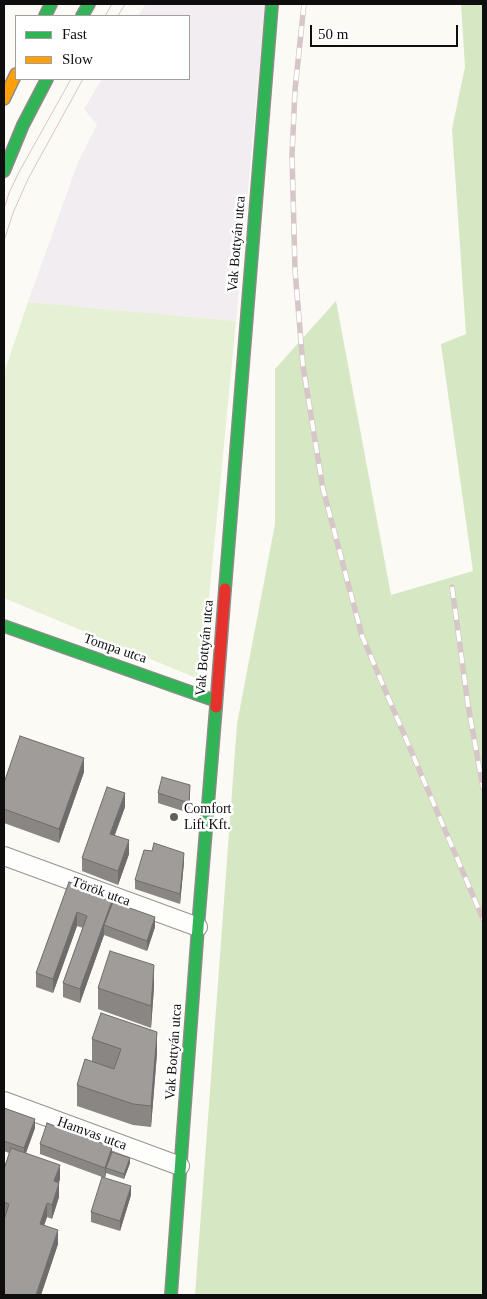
<!DOCTYPE html>
<html>
<head>
<meta charset="utf-8">
<style>
  body { margin:0 }
  #map { position:relative; width:487px; height:1299px; overflow:hidden; background:#fbfaf4; font-family:Georgia,serif }
  canvas { display:block }
  .frame { position:absolute; inset:0; border:5px solid #0e0e0e; pointer-events:none }
  .legend { position:absolute; left:15px; top:15px; width:175px; height:65px; box-sizing:border-box; background:#fff; border:1px solid #9f9f9f; margin:0; padding:6px 9px; list-style:none; font-size:15px; color:#0e0e0e }
  .legend li { display:flex; align-items:center; gap:10px; height:25px }
  .legend b { width:25px; border:1px solid #9f9f9f }
  .scale { position:absolute; left:310px; top:25px; width:148px; height:22px; box-sizing:border-box; border:2px solid #0e0e0e; border-top:0; padding-left:6px; font-size:15px; line-height:18px; white-space:nowrap; color:#0e0e0e; -webkit-text-stroke:4px #fff; paint-order:stroke }
</style>
</head>
<body>
<div id="map">
<canvas width="487" height="1299"></canvas>
<div class="frame"></div>
<ul class="legend">
<li><b style="height:6px;background:#30b455"></b>Fast</li>
<li><b style="height:6px;background:#ff9f0a"></b>Slow</li>
</ul>
<div class="scale">50 m</div>
</div>
<script>
const context = document.querySelector('canvas').getContext('2d');
context.lineJoin = 'round';
function paint(path, color) {
  context.fillStyle = color;
  context.fill(path, 'evenodd');
}
function poly(rows) {
  const path = new Path2D();
  for (const r of rows) {
    path.moveTo(r[0], r[1]);
    for (let i = 2; i < r.length; i += 2) path.lineTo(r[i], r[i + 1]);
  }
  return path;
}
function strokePath(path, color, width, dash) {
  context.strokeStyle = color;
  context.lineWidth = width;
  context.lineCap = dash ? 'butt' : 'round';
  context.setLineDash(dash || []);
  context.stroke(path);
}
function label(font, color, halo, rows, align = 'center') {
  context.font = font + ' Georgia,serif';
  context.lineWidth = 5;
  context.setLineDash([]);
  context.textBaseline = 'middle';
  context.strokeStyle = halo;
  context.fillStyle = color;
  for (const [text, x, y, turn = 0] of rows) {
    context.save();
    context.translate(x, y);
    context.rotate((+turn || 0) * Math.PI / 180);
    context.textAlign = isNaN(turn) ? turn : align;
    if (halo) context.strokeText(text, 0, 0);
    context.fillText(text, 0, 0);
    context.restore();
  }
}
paint(poly([
  [146,4,265,4,236,321,28,302,78,162,97,125,84,109,102,79,189,79,189,16,138,16]
]), '#f2edf0');
paint(poly([
  [28,302,236,321,201,680,4,598,4,373]
]), '#e5f0d5');
paint(poly([
  [461,4,483,4,483,1295,195,1295,237,724,275,524,275,369,336,301,391,595,473,571,441,344,466,334,452,129,465,67]
]), '#d6e7c3');
const street = poly([
  [4,856,198,927],
  [4,1101,180,1166]
]);
const fast = poly([
  [45,16,51,4],
  [82,16,89,4],
  [4,171,23,125,47,79],
  [225,589,272,4],
  [4,626,216,701],
  [171,1295,198,927,216,707]
]);
const slow = poly([
  [4,99,16,74]
]);
const jam = poly([
  [216,707,225,589]
]);
strokePath(street, '#959492', 20);
strokePath(fast, '#8b8b88', 14);
strokePath(slow, '#8b8b88', 14);
strokePath(jam, '#8b8b88', 14);
strokePath(street, '#fefefd', 18);
strokePath(fast, '#30b455', 11);
strokePath(slow, '#ff9f0a', 11);
strokePath(jam, '#e5322d', 11);
strokePath(poly([
  [105,16,112,4],
  [118,16,125,4],
  [4,209,9,193,19,172,71,79],
  [4,241,13,213,28,179,83,79]
]), '#d7c6c7', 1);
const rail = poly([
  [304,4,295,90,292,155,295,270,303,366,323,489,362,636,483,919],
  [452,587,468,705,483,788]
]);
strokePath(rail, '#d7c6c7', 5.5);
strokePath(rail, '#fff', 4, [11]);
paint(poly([
  [84,772,59,843,4,823,4,783],
  [158,793,190,795,189,813,158,803],
  [125,807,115,835,129,854,118,885,82,871,82,858],
  [152,851,184,862,180,904,135,889,135,880],
  [69,882,113,902,155,927,147,951,104,935,80,1003,63,997,63,983,83,928,77,926,53,993,36,987,36,973],
  [154,987,151,1028,98,1009,98,988],
  [92,1039,157,1053,151,1127,133,1125,77,1106,77,1085,92,1061],
  [4,1107,35,1128,26,1153,60,1179,59,1183,59,1197,52,1219,47,1217,44,1225,58,1244,41,1295,4,1295,5,1216,4,1216,4,1169,9,1153,4,1151],
  [40,1144,112,1152,130,1163,124,1179,106,1173,105,1178,40,1154],
  [131,1195,120,1231,91,1222,91,1212]
]), '#898684');
paint(poly([
  [84,758,84,772,59,843,59,829],
  [125,793,125,807,110,847,110,834],
  [129,840,129,854,118,885,118,871],
  [184,853,184,862,180,904,180,894],
  [113,898,113,912,104,925,104,935,80,1003,80,989],
  [77,912,77,926,53,993,53,979],
  [155,917,155,927,147,951,147,941],
  [154,965,154,987,151,1028,151,1006],
  [157,1032,157,1053,151,1127,151,1106],
  [35,1119,35,1128,24,1158,24,1148],
  [112,1147,112,1157,106,1168,106,1173,105,1178,105,1168],
  [130,1158,130,1163,124,1179,124,1174],
  [60,1165,60,1179,54,1195,54,1181],
  [59,1183,59,1197,52,1219,52,1205],
  [131,1186,131,1195,120,1231,120,1221],
  [47,1203,47,1217,40,1237,40,1224],
  [58,1230,58,1244,41,1295,36,1295]
]), '#6f6d6b');
const building = poly([
  [20,736,84,758,59,829,4,809,4,783,20,736],
  [162,777,190,785,189,803,158,793,162,777],
  [107,787,125,793,110,834,129,840,118,871,82,858,107,787],
  [154,843,184,853,180,894,135,880,144,850,152,851,154,843],
  [69,882,113,898,80,989,63,983,87,916,77,912,53,979,36,973,69,882],
  [113,902,155,917,147,941,104,925,113,902],
  [110,951,154,965,151,1006,98,988,110,951],
  [101,1013,157,1032,151,1106,133,1104,77,1085,85,1059,114,1069,121,1049,92,1039,101,1013],
  [4,1108,35,1119,24,1148,4,1141,4,1108],
  [47,1123,112,1147,105,1168,40,1144,47,1123],
  [11,1148,60,1165,54,1181,59,1183,52,1205,47,1203,40,1224,58,1230,36,1295,4,1295,4,1220,9,1204,4,1202,4,1169,11,1148],
  [112,1152,130,1158,124,1174,106,1168,112,1152],
  [102,1177,131,1186,120,1221,91,1212,102,1177]
]);
paint(building, '#9f9c99');
strokePath(building, '#6f6d6b', 1);
for (const [x, y, r, color] of [
  [174,817,5,"#61615e"]
]) {
  const dot = new Path2D();
  dot.arc(x, y, r, 0, 2 * Math.PI);
  context.fillStyle = color;
  context.fill(dot);
  strokePath(dot, '#fff', 2);
}
label('14px', '#0e0e0e', '#fff', [
  ["Vak Bottyán utca",237,244,-85],
  ["Vak Bottyán utca",205,648,-85],
  ["Tompa utca",115,649,19],
  ["Török utca",101,892,20],
  ["Vak Bottyán utca",174,1052,-86],
  ["Hamvas utca",92,1134,20]
]);
label('14px', '#0e0e0e', '#fff', [
  ["Comfort",184,809],
  ["Lift Kft.",184,825]
], 'left');
</script>
</body>
</html>
